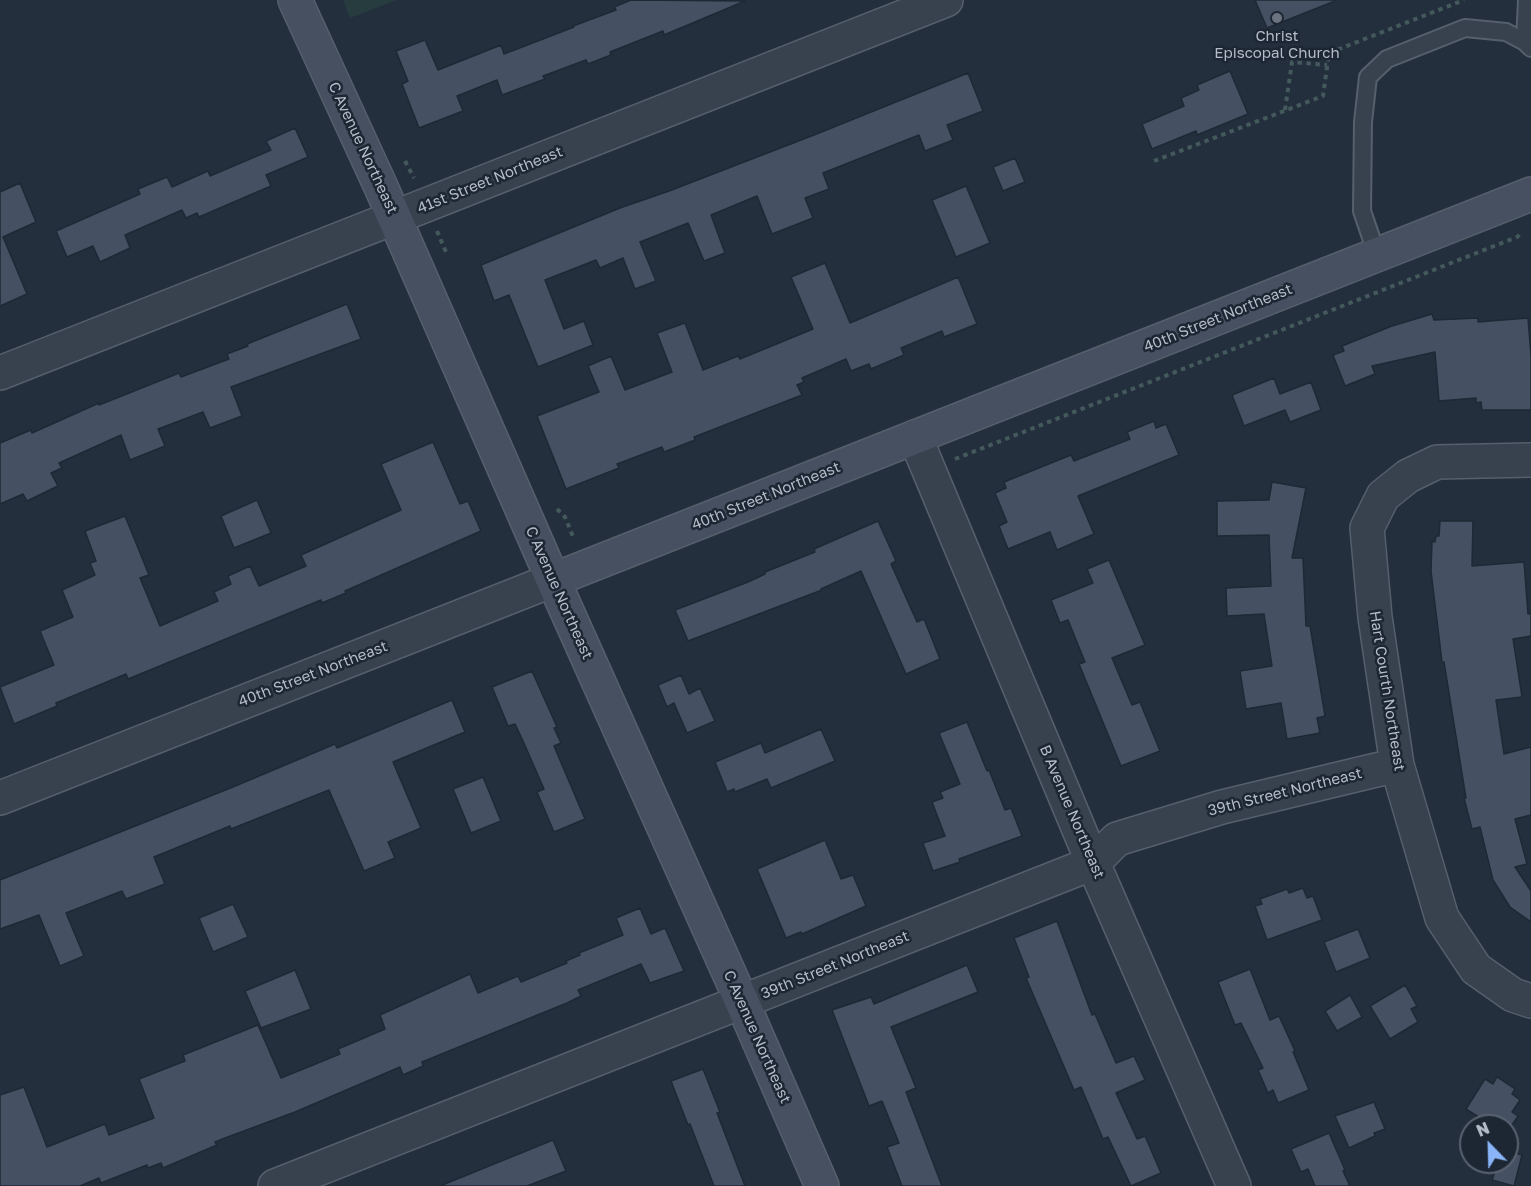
<!DOCTYPE html>
<html>
<head>
<meta charset="utf-8">
<style>
  body { margin:0 }
  #map { position:relative; width:1531px; height:1186px; overflow:hidden; background:#242f3e; font-family:"Golos Text",sans-serif }
  canvas { display:block }
  .north { position:absolute; left:1459px; top:1114px; width:60px; height:60px; box-sizing:border-box; background:#1d2633; border:2px solid #59626f; border-radius:50%; rotate:337deg; font-size:16px; font-weight:700; line-height:24px; text-align:center; color:#b4bcc9 }
  .north::after { content:''; display:block; margin:auto; width:21px; height:27px; background:#8ab4f8; clip-path:polygon(50% 0,100% 100%,50% 72%,0 100%) }
</style>
</head>
<body>
<div id="map">
<canvas width="1531" height="1186"></canvas>
<div class="north">N</div>
</div>
<script>
const context = document.querySelector('canvas').getContext('2d');
context.lineJoin = 'round';
function paint(path, color) {
  context.fillStyle = color;
  context.fill(path, 'evenodd');
}
function poly(rows) {
  const path = new Path2D();
  for (const r of rows) {
    path.moveTo(r[0], r[1]);
    for (let i = 2; i < r.length; i += 2) path.lineTo(r[i], r[i + 1]);
  }
  return path;
}
function strokePath(path, color, width, dash) {
  context.strokeStyle = color;
  context.lineWidth = width;
  context.lineCap = dash ? 'butt' : 'round';
  context.setLineDash(dash || []);
  context.stroke(path);
}
function label(font, color, halo, rows, align = 'center') {
  context.font = font + ' "Golos Text",sans-serif';
  context.lineWidth = 5;
  context.setLineDash([]);
  context.textBaseline = 'middle';
  context.strokeStyle = halo;
  context.fillStyle = color;
  for (const [text, x, y, turn = 0] of rows) {
    context.save();
    context.translate(x, y);
    context.rotate((+turn || 0) * Math.PI / 180);
    context.textAlign = isNaN(turn) ? turn : align;
    if (halo) context.strokeText(text, 0, 0);
    context.fillText(text, 0, 0);
    context.restore();
  }
}
paint(poly([
  [343,0,397,0,350,18]
]), '#263c3f');
const building = poly([
  [631,0,745,1,664,35,663,31,610,52,611,55,588,64,586,60,543,76,545,79,502,95,497,80,457,96,463,111,419,128,402,84,408,81,396,51,425,40,438,70,501,45,504,54,574,27,573,26,616,10,614,7,631,0],
  [1255,0,1335,0,1335,1,1267,28,1255,0],
  [1230,71,1248,114,1197,135,1196,131,1152,149,1142,124,1184,106,1181,98,1199,90,1197,85,1230,71],
  [968,73,983,111,947,125,953,140,925,151,919,135,823,173,829,189,805,198,813,218,772,234,757,196,711,215,725,253,704,261,688,223,640,242,656,281,635,289,623,258,600,268,596,260,545,280,564,329,584,321,593,345,538,367,509,295,494,301,481,265,620,208,669,191,814,135,968,73],
  [295,128,308,157,266,175,271,186,199,217,197,213,186,218,182,210,125,235,130,248,100,262,93,246,67,257,56,231,140,194,138,189,167,177,172,187,208,171,210,176,271,150,266,141,295,128],
  [1015,158,1025,182,1003,191,993,167,1015,158],
  [20,183,36,222,3,237,27,294,0,306,0,192,20,183],
  [966,186,990,243,956,257,932,200,966,186],
  [825,263,850,323,958,277,977,324,944,337,942,331,901,348,904,355,871,369,869,364,851,371,846,359,802,378,804,382,797,385,802,395,694,437,695,440,664,452,662,447,617,464,619,468,566,489,537,416,599,392,588,366,611,356,625,390,672,372,657,333,685,323,703,370,738,356,740,359,813,329,791,277,825,263],
  [347,304,361,339,231,387,242,416,210,428,203,412,158,429,165,446,130,460,121,435,59,463,62,468,51,473,58,486,27,501,23,494,0,504,0,443,31,430,32,433,99,403,99,405,179,373,181,377,229,359,227,354,248,346,247,344,347,304],
  [1432,314,1434,320,1478,318,1478,322,1528,318,1531,356,1531,410,1482,410,1481,402,1476,403,1476,398,1439,401,1435,352,1372,366,1375,374,1345,386,1333,355,1344,351,1342,346,1392,326,1432,314],
  [1274,378,1280,394,1311,382,1321,410,1290,422,1285,410,1244,426,1232,395,1274,378],
  [1154,421,1156,428,1166,424,1179,455,1078,496,1094,534,1057,550,1050,532,1008,549,999,526,1007,522,995,493,1006,488,1004,482,1071,455,1074,461,1130,439,1127,432,1154,421],
  [433,442,460,504,468,501,481,531,345,591,346,593,322,603,321,600,128,679,126,674,56,703,57,706,14,724,0,687,54,665,40,631,73,617,62,590,95,575,90,563,96,561,85,531,125,516,149,575,140,578,160,626,218,601,214,592,231,584,228,576,250,566,259,586,306,566,301,555,401,510,381,464,433,442],
  [1272,482,1306,488,1292,558,1303,558,1306,626,1310,626,1325,716,1317,718,1320,733,1287,739,1281,703,1246,709,1240,671,1272,666,1264,614,1227,616,1226,588,1271,586,1269,535,1217,536,1217,501,1269,500,1272,482],
  [257,500,271,533,234,548,221,516,257,500],
  [878,521,896,561,891,564,917,622,924,619,940,659,906,674,861,571,821,589,822,590,688,641,675,610,748,582,765,574,765,572,815,552,814,549,878,521],
  [1440,521,1473,521,1472,566,1524,562,1528,614,1531,613,1531,636,1513,639,1522,697,1496,700,1504,754,1531,747,1531,815,1515,819,1527,864,1515,867,1531,891,1531,922,1510,907,1493,880,1480,827,1472,829,1464,798,1466,798,1444,662,1442,662,1431,571,1432,541,1435,542,1436,536,1439,536,1440,521],
  [1109,560,1145,645,1112,658,1132,705,1140,702,1160,751,1121,766,1079,664,1085,662,1068,620,1060,623,1051,600,1093,583,1087,569,1109,560],
  [532,671,557,727,554,728,561,743,554,746,585,819,554,832,537,792,544,789,523,741,515,724,508,726,492,687,532,671],
  [681,675,689,694,700,688,715,721,687,733,674,703,667,707,658,685,681,675],
  [452,700,465,732,393,762,421,828,388,842,395,858,364,871,329,790,231,829,230,826,154,857,165,884,126,899,122,891,66,913,84,956,60,966,39,915,0,929,0,880,233,787,335,744,337,748,452,700],
  [967,722,987,771,989,770,1005,810,1011,808,1022,836,959,859,960,862,933,871,923,843,945,836,932,802,943,798,940,792,960,784,939,733,967,722],
  [821,729,835,761,771,788,767,779,735,792,734,789,727,792,715,762,761,743,765,753,821,729],
  [483,777,501,821,471,833,453,789,483,777],
  [825,840,841,879,853,875,866,906,802,934,801,932,786,938,757,869,825,840],
  [1303,888,1307,898,1313,896,1322,920,1267,940,1255,906,1262,904,1260,899,1287,889,1289,893,1303,888],
  [233,904,248,937,213,952,199,918,233,904],
  [640,908,651,934,665,928,684,971,650,983,641,964,578,990,581,996,567,1003,422,1062,423,1066,403,1075,400,1067,295,1112,225,1138,215,1142,217,1145,163,1168,161,1163,148,1168,147,1165,101,1183,99,1178,80,1186,0,1186,0,1095,24,1087,47,1147,105,1124,109,1135,154,1118,139,1079,185,1061,183,1055,258,1025,281,1078,340,1054,338,1049,385,1029,380,1015,470,974,478,993,518,976,521,982,567,963,566,961,580,955,579,953,623,935,616,918,640,908],
  [1057,921,1092,1015,1095,1014,1116,1063,1134,1056,1145,1080,1116,1093,1137,1139,1145,1136,1161,1173,1131,1186,1108,1137,1103,1139,1081,1087,1074,1090,1026,978,1029,977,1014,938,1057,921],
  [1358,929,1370,958,1336,972,1324,942,1358,929],
  [967,965,978,992,891,1027,916,1088,906,1092,942,1186,902,1186,887,1147,899,1143,882,1101,869,1106,832,1010,871,997,874,1004,967,965],
  [1250,969,1270,1020,1279,1016,1295,1051,1293,1052,1309,1090,1278,1103,1273,1090,1268,1093,1258,1070,1263,1068,1241,1023,1235,1025,1218,982,1250,969],
  [295,970,311,1009,261,1028,245,991,295,970],
  [1405,985,1417,1006,1411,1009,1418,1022,1390,1039,1370,1006,1405,985],
  [1350,995,1362,1017,1337,1031,1325,1011,1350,995],
  [703,1069,720,1112,717,1113,745,1186,714,1186,690,1124,688,1125,671,1081,703,1069],
  [1497,1077,1515,1089,1512,1094,1520,1100,1512,1112,1518,1116,1507,1133,1507,1126,1493,1126,1466,1109,1485,1079,1493,1084,1497,1077],
  [1374,1102,1385,1129,1374,1133,1375,1136,1349,1148,1335,1116,1374,1102],
  [1329,1133,1345,1170,1343,1171,1350,1186,1315,1186,1308,1169,1301,1172,1291,1149,1329,1133],
  [553,1140,566,1171,527,1186,440,1186,553,1140],
  [1507,1151,1522,1155,1514,1186,1492,1180,1498,1162,1507,1162,1507,1151]
]);
paint(building, '#455162');
strokePath(building, '#1f2835', 1.5);
const lane = poly([
  [1525,42,1527,0],
  [1377,255,1362,211,1363,122,1368,77,1387,59,1465,28,1506,32,1525,42,1531,48]
]);
const street = poly([
  [0,373,946,0],
  [915,437,1093,863,1234,1186],
  [1531,460,1437,462,1408,476,1383,496,1367,528,1375,617,1397,765,1442,918,1476,969,1513,995,1531,1001],
  [0,798,553,580],
  [275,1186,1093,863,1117,839,1222,807,1397,765]
]);
const secondary = poly([
  [295,0,381,187,553,580,742,1002,822,1186],
  [553,580,1531,194]
]);
strokePath(lane, '#565f6c', 20);
strokePath(street, '#565f6c', 36);
strokePath(secondary, '#565f6c', 36);
strokePath(poly([
  [1285,110,1292,62,1327,65],
  [405,161,414,178],
  [1154,161,1323,96,1329,53,1464,0],
  [437,231,446,252],
  [955,459,1517,237,1522,233],
  [557,509,565,517,574,539]
]), '#44595c', 4, [4.5, 4.5]);
strokePath(lane, '#38414e', 16);
strokePath(street, '#38414e', 33);
strokePath(secondary, '#465061', 33);
for (const [x, y, r, color] of [
  [1277,18,6,"#6b7280"]
]) {
  const dot = new Path2D();
  dot.arc(x, y, r, 0, 2 * Math.PI);
  context.fillStyle = color;
  context.fill(dot);
  strokePath(dot, '#1d2633', 2);
}
label('15px', '#b4bcc9', '#1d2633', [
  ["Christ",1277,36],
  ["Episcopal Church",1277,53]
]);
label('15px', '#b4bcc9', '#1d2633', [
  ["C Avenue Northeast",363,148,65],
  ["41st Street Northeast",490,180,-22],
  ["40th Street Northeast",1218,318,-22],
  ["40th Street Northeast",766,496,-22],
  ["C Avenue Northeast",559,593,66],
  ["40th Street Northeast",313,674,-21],
  ["Hart Courth Northeast",1387,691,81],
  ["39th Street Northeast",1285,792,-14],
  ["B Avenue Northeast",1072,812,67],
  ["39th Street Northeast",835,965,-22],
  ["C Avenue Northeast",757,1037,66]
]);
</script>
</body>
</html>
